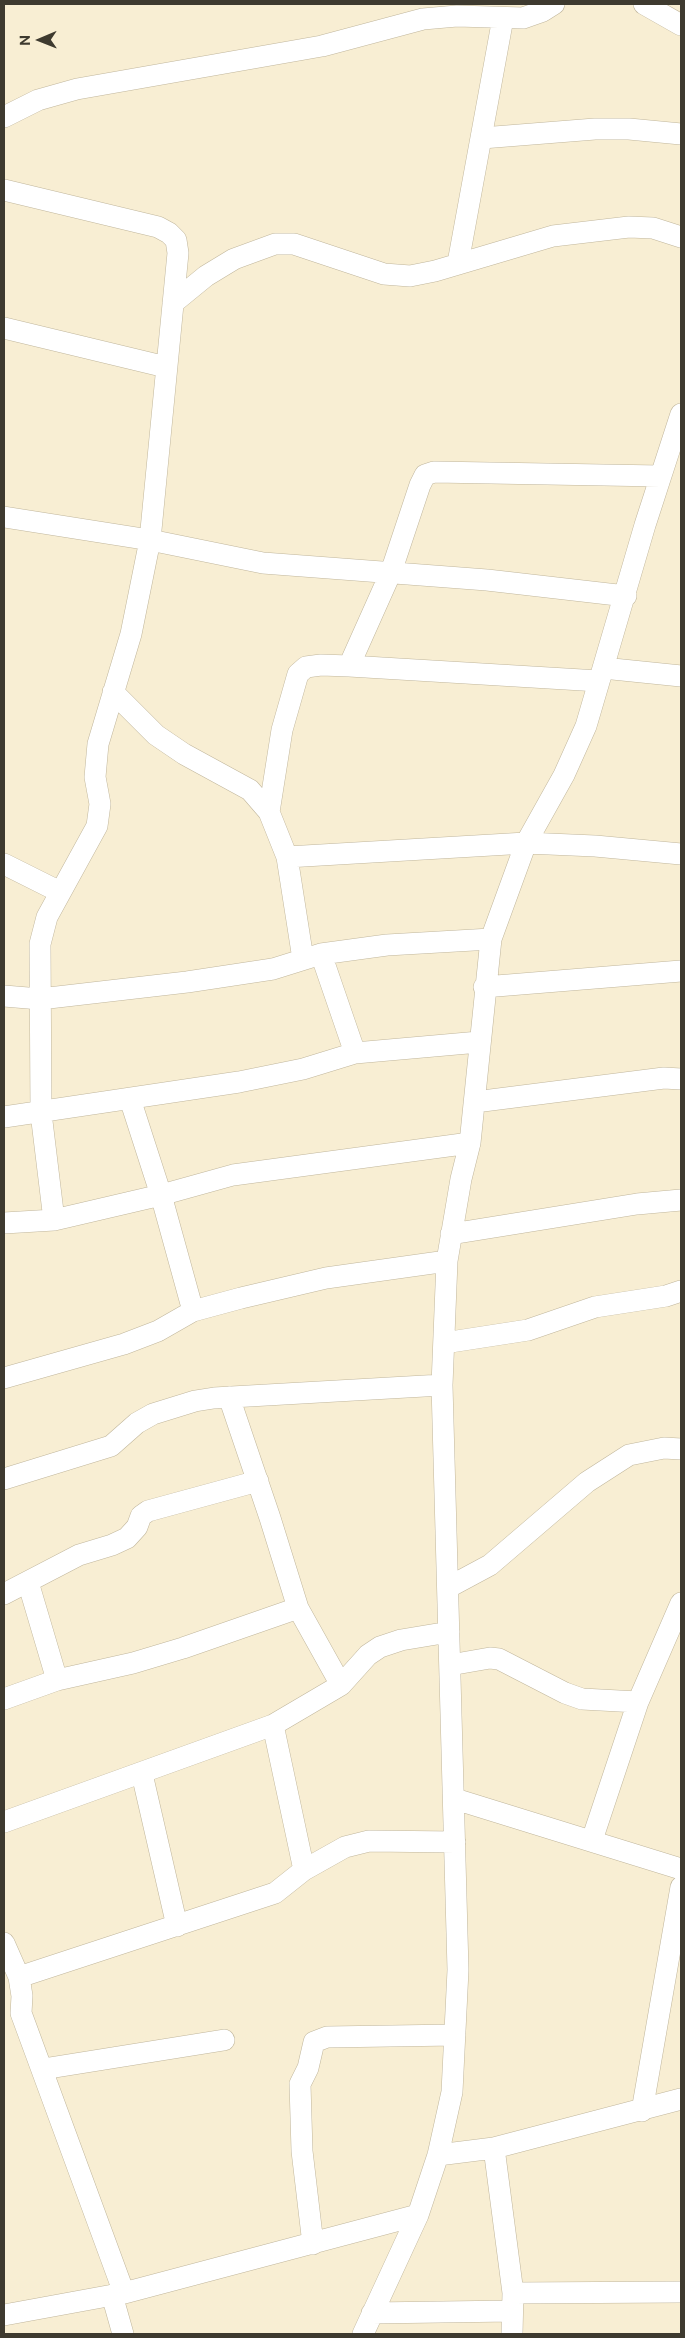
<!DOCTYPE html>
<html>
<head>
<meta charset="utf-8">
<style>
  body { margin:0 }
  #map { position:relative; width:685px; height:2338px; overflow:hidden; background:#f8eed3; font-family:"Public Sans",sans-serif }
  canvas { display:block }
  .frame { position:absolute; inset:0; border:5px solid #3e3a2f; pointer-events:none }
  .north { position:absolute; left:15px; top:15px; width:50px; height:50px; -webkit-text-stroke:4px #f8eed3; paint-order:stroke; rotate:269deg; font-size:14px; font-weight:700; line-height:20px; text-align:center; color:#3e3a2f }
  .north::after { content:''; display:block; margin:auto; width:18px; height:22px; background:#3e3a2f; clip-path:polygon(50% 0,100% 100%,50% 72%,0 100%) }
</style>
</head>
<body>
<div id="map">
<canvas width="685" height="2338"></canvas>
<div class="frame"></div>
<div class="north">N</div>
</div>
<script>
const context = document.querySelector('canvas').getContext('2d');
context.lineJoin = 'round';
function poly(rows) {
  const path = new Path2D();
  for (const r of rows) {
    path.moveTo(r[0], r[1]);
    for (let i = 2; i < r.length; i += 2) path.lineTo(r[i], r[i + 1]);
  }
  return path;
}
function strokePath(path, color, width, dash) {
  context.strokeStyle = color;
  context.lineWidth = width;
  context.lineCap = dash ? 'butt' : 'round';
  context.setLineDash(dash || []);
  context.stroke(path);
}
const minor = poly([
  [644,4,681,25],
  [4,117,38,100,77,89,322,46,423,19,457,16,523,18,543,11,554,4],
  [482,138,595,129,629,129,681,134],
  [4,190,158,227,169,233,176,240,178,253,150,540,131,634,98,744,95,777,100,804,97,826,47,917,40,944,41,1113,54,1220],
  [458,263,503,18],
  [173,303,206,276,234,259,275,244,294,244,384,274,410,276,435,271,553,236,629,227,653,228,681,237],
  [4,328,166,367],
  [4,517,150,540,263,563,487,580,626,596],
  [349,666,391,572,420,485,425,475,434,472,660,476],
  [603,668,681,676],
  [113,692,156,735,184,754,250,790,269,812,287,857,303,959],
  [269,812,282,730,298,674,306,667,321,665,349,666,599,681],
  [287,857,526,843,595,846,681,854],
  [4,864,60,892],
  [321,954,355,1053],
  [484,987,681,971],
  [4,996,40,999,187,982,273,969,321,954,387,945,491,939],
  [130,1099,161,1195,193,1311],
  [475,1102,664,1078,681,1079],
  [4,1117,239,1082,303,1069,355,1053,479,1042],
  [4,1223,54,1220,161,1195,233,1175,470,1143],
  [451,1234,637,1204,681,1200],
  [444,1343,528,1330,595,1307,666,1296,681,1291],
  [4,1378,124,1344,158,1331,193,1311,241,1298,326,1278,447,1261],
  [229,1397,270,1518,298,1608,341,1685],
  [4,1479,111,1446,137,1423,153,1414,195,1401,214,1398,442,1385],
  [28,1582,57,1680],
  [449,1587,490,1565,587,1482,629,1455,664,1448,681,1449],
  [4,1594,79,1555,112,1545,127,1538,137,1527,141,1516,148,1511,258,1481],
  [450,1665,490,1658,499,1659,565,1693,582,1699,638,1702],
  [4,1699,57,1680,133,1663,183,1648,298,1608],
  [273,1725,304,1870],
  [142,1774,177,1926],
  [455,1799,681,1869],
  [4,1822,273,1725,341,1685,368,1655,380,1647,401,1640,449,1632],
  [592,1840,638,1702,681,1603],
  [4,1943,19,1977,22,1996,21,2013,124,2293],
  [19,1977,275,1893,304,1870,345,1847,369,1841,455,1842],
  [43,2069,224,2040],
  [642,2111,681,1887],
  [494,2148,513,2293,512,2334],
  [438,2155,494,2148,681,2099],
  [313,2244,302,2151,300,2084,308,2068,314,2042,327,2037,455,2035],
  [513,2293,681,2292],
  [112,2295,123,2334],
  [372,2313,512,2311],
  [4,2315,124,2293,418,2215],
  [363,2334,418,2215,438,2155,452,2092,458,1970,442,1385,447,1261,461,1179,470,1143,491,939,526,843,564,775,586,726,645,525,681,414]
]);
strokePath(minor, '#c0b69c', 22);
strokePath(minor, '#fff', 21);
</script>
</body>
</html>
